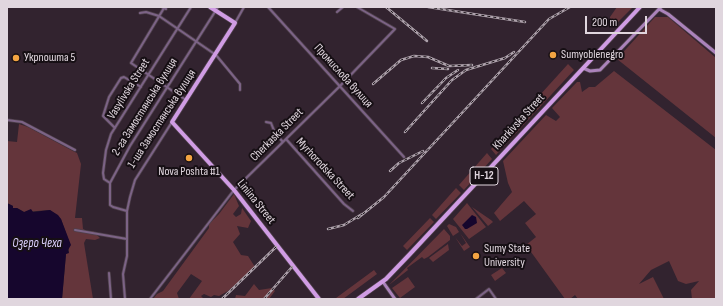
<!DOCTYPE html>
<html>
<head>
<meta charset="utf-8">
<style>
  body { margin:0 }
  #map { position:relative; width:723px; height:306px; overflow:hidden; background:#32232f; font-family:"Sofia Sans Condensed",sans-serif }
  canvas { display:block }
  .frame { position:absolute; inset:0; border:8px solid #e0d6de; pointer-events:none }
  .scale { position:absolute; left:585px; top:16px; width:62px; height:18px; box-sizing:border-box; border:2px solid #e0d6de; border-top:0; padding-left:5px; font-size:12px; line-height:14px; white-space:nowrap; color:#e0d6de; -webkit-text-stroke:3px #160f14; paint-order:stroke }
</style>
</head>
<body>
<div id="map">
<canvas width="723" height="306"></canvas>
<div class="frame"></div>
<div class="scale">200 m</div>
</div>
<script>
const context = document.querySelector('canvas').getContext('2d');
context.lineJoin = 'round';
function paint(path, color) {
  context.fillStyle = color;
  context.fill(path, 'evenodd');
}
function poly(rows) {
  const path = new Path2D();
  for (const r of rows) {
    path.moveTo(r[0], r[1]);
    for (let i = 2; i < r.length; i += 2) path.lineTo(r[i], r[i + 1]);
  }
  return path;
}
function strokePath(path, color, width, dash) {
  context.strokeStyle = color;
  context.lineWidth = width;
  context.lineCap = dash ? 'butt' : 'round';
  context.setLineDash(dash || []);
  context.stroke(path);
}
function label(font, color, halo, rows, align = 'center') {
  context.font = font + ' "Sofia Sans Condensed",sans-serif';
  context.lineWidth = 4;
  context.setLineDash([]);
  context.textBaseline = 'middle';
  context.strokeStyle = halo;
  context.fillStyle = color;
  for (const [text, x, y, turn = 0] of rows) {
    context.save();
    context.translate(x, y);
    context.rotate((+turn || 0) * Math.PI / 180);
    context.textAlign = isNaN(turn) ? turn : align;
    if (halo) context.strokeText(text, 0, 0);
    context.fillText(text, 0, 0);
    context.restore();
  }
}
paint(poly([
  [617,7,633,7,617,23,610,23,610,17],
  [655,17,668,17,716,58,716,138,617,59],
  [568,64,574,70,496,155,491,149],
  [614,71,716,150,716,299,692,299,691,290,699,281,686,284,678,281,669,261,651,270,639,284,653,277,664,299,578,299,575,295,570,299,565,299,526,245,536,237,525,223,536,214,524,201,500,221,494,213,512,192,508,183,503,161,546,115,556,121,560,117,552,108,577,82,580,82,582,92,589,87,595,87],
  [19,124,28,127,73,151,77,153,81,164,75,218,82,218,83,229,87,231,93,231,100,238,95,240,86,239,84,243,93,299,62,299,66,254,69,252,68,239,61,219,50,210,24,212,17,208,12,208,13,206,7,203,7,141,17,142],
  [487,153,492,159,464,190,459,185],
  [456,188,461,193,436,219,432,215],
  [234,194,239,206,233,214,236,217,241,214,242,208,251,221,248,228,237,226,240,234,233,242,241,255,248,256,255,267,228,291,219,296,214,295,211,297,204,294,201,296,204,299,189,299,202,281,191,274,177,293,179,299,153,299,157,294,163,291,209,228,209,224,219,214],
  [467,203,486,227,469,239,453,219],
  [472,207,491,220,493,222,488,226],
  [430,218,434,222,407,250,403,246],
  [449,224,456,227,459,232,453,236,447,226],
  [444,229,450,236,450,240,428,257,424,259,422,257,407,268,408,270,389,285],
  [460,233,470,247,464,251,455,237,462,246,466,243],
  [448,244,449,250,433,262,429,258],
  [502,268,506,273,495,281,491,275],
  [374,270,377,274,343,299,337,299,336,298],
  [408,277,415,287,400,298,392,288],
  [254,284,259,290,272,288,275,291,269,299,235,299,236,295,245,296]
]), '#64353b');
paint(poly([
  [7,203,13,206,13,208,17,208,24,212,31,209,33,212,50,210,58,215,61,219,71,245,68,250,69,253,66,254,62,299,7,299],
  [472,215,476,217,477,223,467,229,465,229,462,225]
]), '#16062d');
const street = poly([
  [162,7,166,9],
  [268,7,404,157],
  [164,8,131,63,186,100],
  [337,12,343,7],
  [140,13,146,12,159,16,216,55,240,84,240,90],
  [235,23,244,7],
  [7,120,22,122,75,150],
  [266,122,271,123,275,133,283,142],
  [115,128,103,116,109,97,121,78,124,77,141,87],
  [286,139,344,204,353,211],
  [110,183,104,179,103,173,106,150,111,134,191,7],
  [127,211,113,207,110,205,110,183,130,146,218,7],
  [75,230,127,239],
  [109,273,111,299],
  [125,299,123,274,127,256,127,211,130,197,135,180,172,122],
  [150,299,234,190,340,86,395,29,357,7],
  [476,299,489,289,496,299]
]);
const secondary = poly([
  [659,9,668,14,716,53],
  [583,68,590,71,600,70,661,7],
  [383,282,395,299]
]);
const primary = poly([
  [210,7,235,23,172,122,234,190,319,299],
  [358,299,386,279,410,254,640,7]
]);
strokePath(street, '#4e404b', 3.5);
strokePath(secondary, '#4e404b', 4.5);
strokePath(primary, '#4e404b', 5.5);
strokePath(street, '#7c6386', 2);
strokePath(secondary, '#ab83bb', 3);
strokePath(primary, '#d09ce4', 4);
const rail = poly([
  [386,7,427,41],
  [428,7,525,22],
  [432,68,448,69],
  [373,84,401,60,414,56,428,57,449,66,472,65],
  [422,103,446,78,458,70],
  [405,132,452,80,466,70,505,58,514,52],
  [390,171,399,163,423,151],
  [358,218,384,197,549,19,570,7],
  [328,229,344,225,362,214],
  [222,299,276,247],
  [264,299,292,267]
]);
strokePath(rail, '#ada1ab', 2.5);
strokePath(rail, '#160f14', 1, [3]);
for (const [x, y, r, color] of [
  [553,55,4,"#f3a442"],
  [16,58,4,"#f3a442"],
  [189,158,4,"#f3a442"],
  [476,256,4,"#f3a442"]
]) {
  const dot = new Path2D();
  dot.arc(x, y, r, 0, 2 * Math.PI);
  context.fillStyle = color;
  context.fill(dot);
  strokePath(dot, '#160f14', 1.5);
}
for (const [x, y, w] of [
  [484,176,28]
]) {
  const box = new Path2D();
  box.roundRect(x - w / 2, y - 9, w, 18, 3);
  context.fillStyle = '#160f14';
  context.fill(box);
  strokePath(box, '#e0d6de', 1);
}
label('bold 11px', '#e0d6de', null, [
  ["Н-12",484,176]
]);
label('12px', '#e0d6de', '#160f14', [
  ["Sumyoblenegro",561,55],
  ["Укрпошта 5",24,58],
  ["Nova Poshta #1",189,172,"center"],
  ["Sumy State",484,249],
  ["University",484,263]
], 'left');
label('12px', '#e0d6de', '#160f14', [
  ["Промислова вулиця",343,76,48],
  ["Vasylivska Street",129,89,-58],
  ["2-га Замостянська вулиця",145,107,-58],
  ["1-ша Замостянська вулиця",162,119,-57],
  ["Kharkivska Street",519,122,-48],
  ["Cherkaska Street",277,135,-45],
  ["Myrhorodska Street",325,169,47],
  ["Liniina Street",256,202,51]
]);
label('italic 13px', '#dcd0fd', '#160f14', [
  ["Озеро Чеха",37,244]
]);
</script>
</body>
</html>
